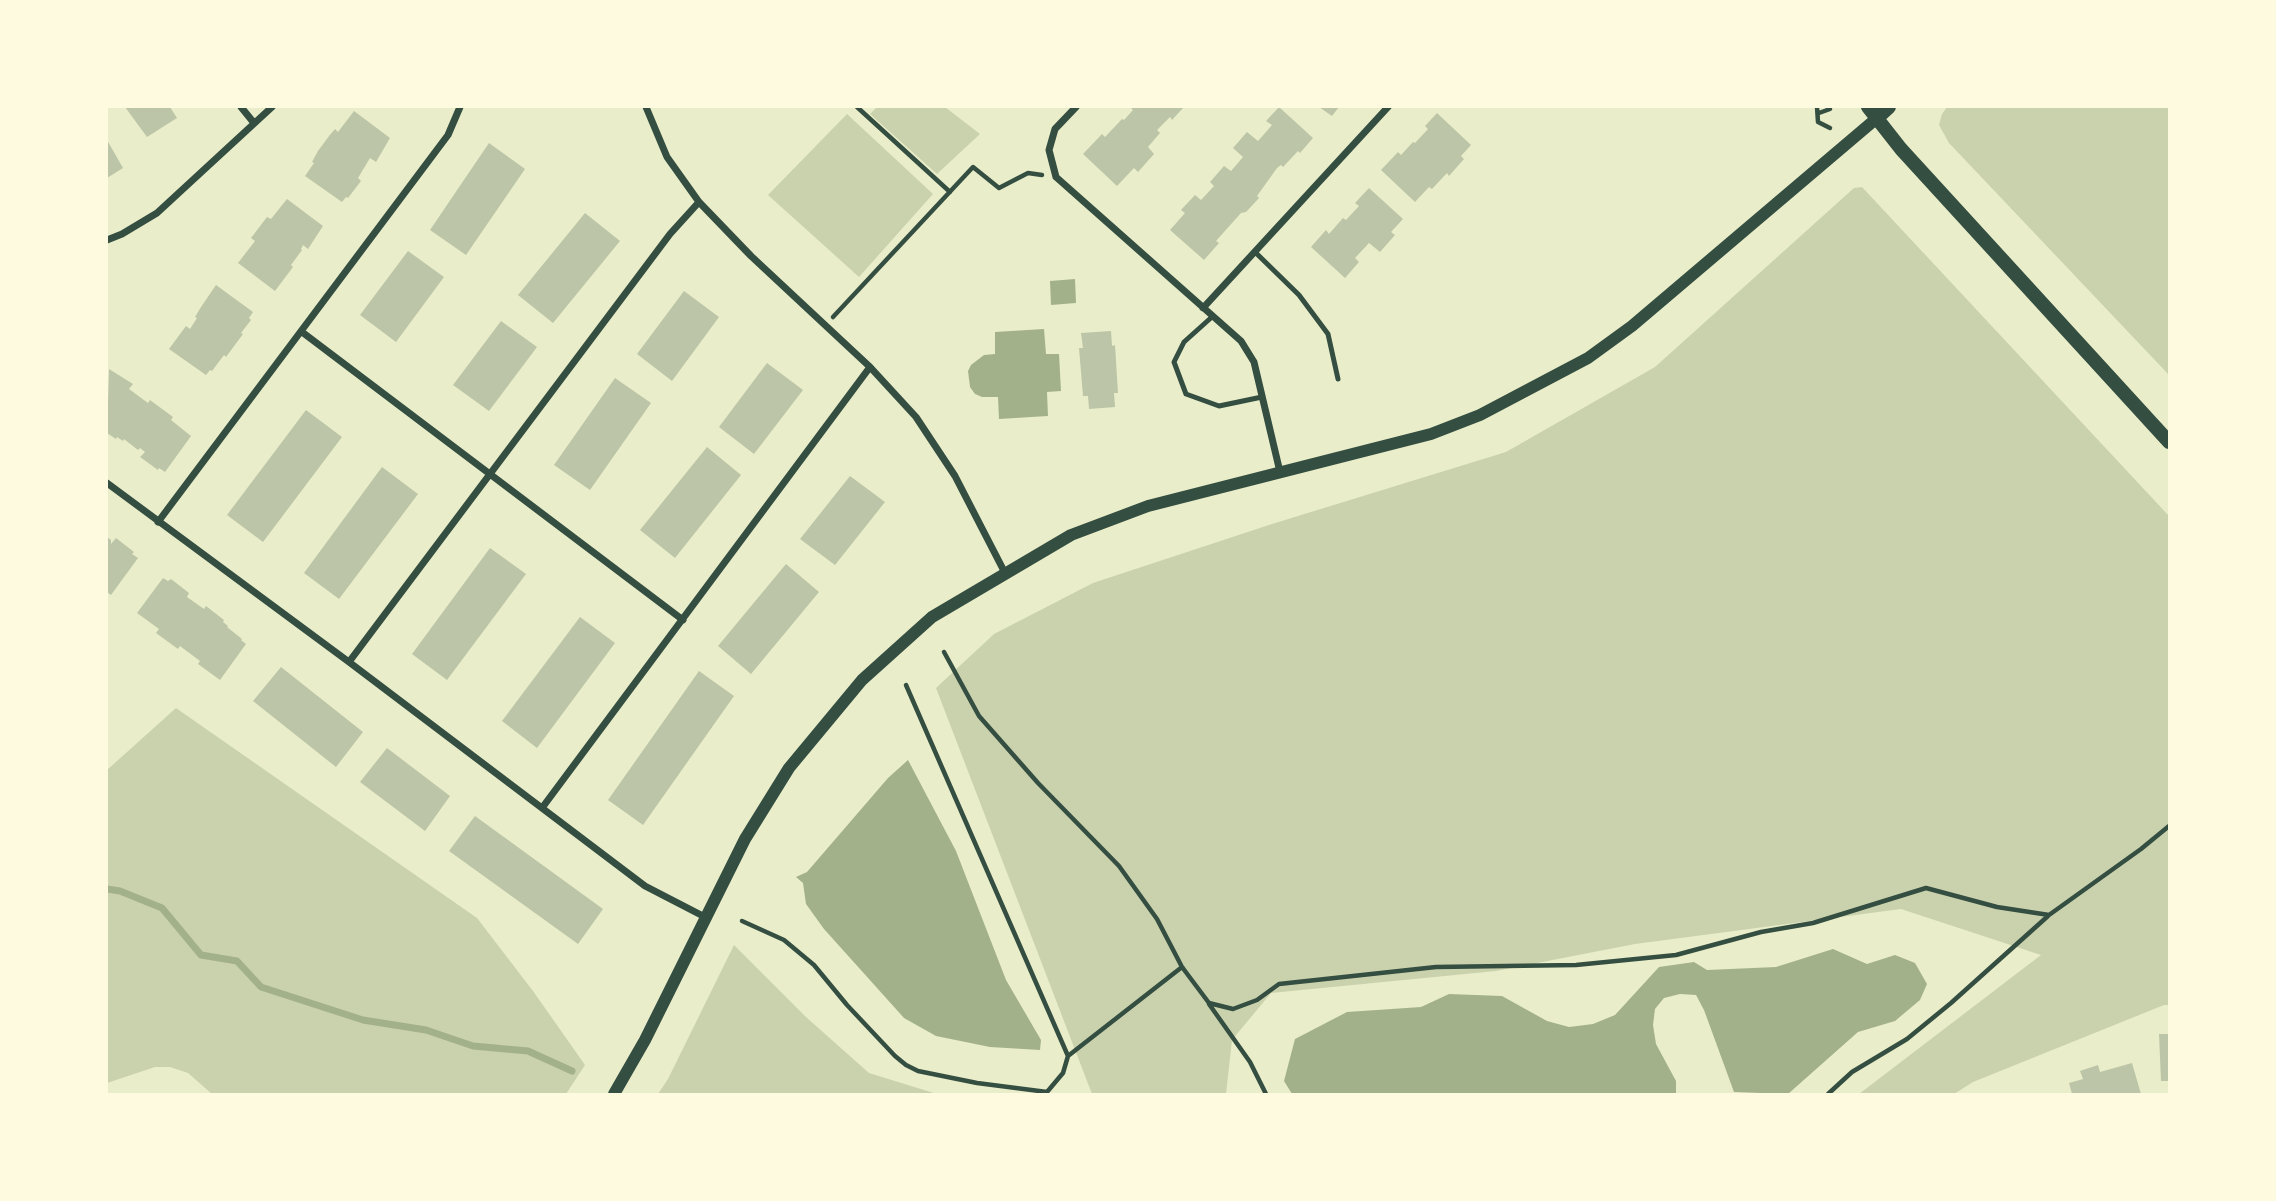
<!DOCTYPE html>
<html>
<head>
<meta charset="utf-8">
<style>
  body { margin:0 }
  #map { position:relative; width:2276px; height:1201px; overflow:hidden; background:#e9edc9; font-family:Commissioner,sans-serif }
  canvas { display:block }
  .frame { position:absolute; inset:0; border:108px solid #fefae0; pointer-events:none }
</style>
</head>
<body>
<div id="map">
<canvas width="2276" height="1201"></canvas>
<div class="frame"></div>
</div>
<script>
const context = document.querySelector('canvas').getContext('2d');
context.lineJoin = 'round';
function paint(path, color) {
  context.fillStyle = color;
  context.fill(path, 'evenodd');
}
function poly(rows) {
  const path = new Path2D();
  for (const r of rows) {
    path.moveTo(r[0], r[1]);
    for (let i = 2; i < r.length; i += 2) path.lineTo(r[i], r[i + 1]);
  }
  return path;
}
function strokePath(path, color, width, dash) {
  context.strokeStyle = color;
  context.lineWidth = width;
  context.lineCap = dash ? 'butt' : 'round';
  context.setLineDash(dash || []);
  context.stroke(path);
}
paint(poly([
  [877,107,945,107,980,134,937,174,870,114],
  [1947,107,2169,107,2169,375,1949,143,1939,125,1942,114],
  [847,114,933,194,859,277,768,195],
  [1862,187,2169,516,2169,1005,2164,1005,1973,1082,1954,1094,1859,1094,2041,955,1901,909,1635,944,1496,971,1271,993,1232,1040,1226,1094,1092,1094,936,688,994,634,1093,583,1272,524,1506,452,1655,367,1854,188],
  [176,708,477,918,533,991,585,1065,566,1094,212,1094,188,1073,170,1067,155,1067,107,1083,107,770],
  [734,945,806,1017,869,1073,937,1094,658,1094,668,1079]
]), '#cad2ad');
paint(poly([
  [1075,279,1076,303,1051,305,1050,281],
  [1044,329,1046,354,1059,354,1061,391,1047,392,1048,416,999,419,998,397,982,397,975,394,970,387,968,371,971,365,984,355,995,354,995,332],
  [908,760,956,851,1006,980,1041,1040,1040,1050,990,1047,936,1036,904,1018,824,929,806,904,803,883,796,877,807,872,888,778],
  [1833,949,1867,964,1895,955,1915,963,1927,984,1920,1000,1895,1021,1858,1032,1788,1094,1734,1092,1704,1010,1696,995,1680,994,1664,998,1655,1009,1653,1025,1656,1044,1676,1081,1676,1094,1292,1094,1284,1081,1295,1039,1347,1012,1421,1007,1449,994,1502,996,1547,1021,1569,1027,1593,1024,1615,1015,1659,967,1694,962,1707,970,1776,967]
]), '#a3b18a');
strokePath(poly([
  [107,889,120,891,162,908,201,955,237,961,261,987,363,1020,426,1030,473,1046,528,1051,572,1071]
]), '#a3b18a', 7);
paint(poly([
  [125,107,170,107,177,118,147,137],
  [1130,107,1184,107,1172,120,1170,117,1157,130,1160,133,1148,147,1154,154,1138,172,1134,168,1117,186,1083,154,1102,134,1105,137,1122,119,1124,120,1133,110],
  [1279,107,1313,138,1300,153,1298,151,1283,167,1281,165,1277,168,1257,196,1259,198,1246,212,1241,213,1216,241,1219,243,1204,260,1170,230,1185,213,1181,210,1195,195,1201,200,1214,186,1210,182,1224,166,1231,171,1243,157,1233,148,1247,132,1258,141,1272,125,1266,121],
  [1319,107,1339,107,1332,116],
  [354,111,390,138,376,162,370,158,358,178,361,181,348,198,346,197,342,202,305,176,314,163,312,162,318,151,329,136,335,129,338,132],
  [1437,113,1471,145,1461,156,1464,159,1449,176,1447,173,1432,189,1429,187,1415,202,1381,170,1398,152,1401,155,1413,142,1415,143,1428,129,1425,126],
  [107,140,123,168,107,178],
  [489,143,525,169,466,255,430,230],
  [1369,188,1403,219,1391,232,1395,235,1380,252,1369,243,1355,258,1359,262,1345,278,1311,247,1326,230,1329,234,1343,218,1346,220,1359,206,1355,203],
  [287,199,323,226,308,249,303,245,301,249,302,250,291,265,293,267,275,291,238,263,255,241,251,238,267,217,271,219],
  [585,213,620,241,553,323,518,295],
  [408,251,444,277,396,342,360,315],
  [216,285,253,312,249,318,251,320,241,333,243,334,226,357,224,355,212,371,210,370,206,375,169,349,186,326,190,329,197,318,195,317,201,307],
  [684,291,719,317,672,381,637,354],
  [501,321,537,347,489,411,453,385],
  [1111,331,1112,346,1115,345,1118,393,1114,393,1115,407,1089,409,1088,396,1083,396,1079,348,1083,348,1081,333],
  [767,363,803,390,754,454,719,427],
  [109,369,133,384,129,389,148,403,150,400,173,417,171,420,191,436,165,472,159,468,158,470,140,457,145,452,140,448,138,450,124,439,123,441,117,437,116,439,107,433],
  [615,378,651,403,590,490,554,465],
  [306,410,342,437,263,542,227,515],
  [707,447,741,475,675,558,640,530],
  [382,467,418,494,339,599,304,573],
  [850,476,885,502,835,565,800,539],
  [107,537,111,540,111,544,116,538,134,552,132,554,138,558,111,595,107,592],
  [490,548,526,574,447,680,412,654],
  [786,564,819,592,751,674,718,646],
  [163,578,168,581,171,579,189,593,187,597,204,609,206,606,224,620,223,622,228,626,227,627,242,639,241,640,246,644,220,680,198,664,200,661,180,646,178,649,156,633,159,629,137,613],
  [580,617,615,643,537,748,502,721],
  [281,667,363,732,336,767,253,701],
  [699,671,734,696,643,825,608,800],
  [387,748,450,796,425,831,360,782],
  [475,816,603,909,578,944,449,851],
  [2159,1034,2169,1034,2169,1081,2161,1081],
  [2132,1063,2141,1094,2072,1094,2069,1083,2083,1079,2080,1071,2098,1065,2100,1072]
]), '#bcc5a7');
strokePath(poly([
  [857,107,950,192],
  [1817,107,1818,122,1830,128],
  [1819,113,1830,109],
  [833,317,973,167,999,188,1028,173,1042,175],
  [944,652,979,716,1038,783,1119,866,1157,919,1182,967,1209,1003,1233,1009,1257,1000,1279,984,1436,967,1576,965,1676,955,1761,932,1813,923,1926,888,1997,907,2049,915,2141,849,2169,826],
  [906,685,1068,1056,1182,967,1183,968],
  [742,921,784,940,814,965,847,1005,895,1056,906,1065,918,1071,977,1083,1047,1092,1063,1073,1068,1056],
  [1209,1004,1250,1062,1266,1094],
  [1828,1094,1852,1072,1907,1039,1951,1003,2048,916]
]), '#344e41', 4.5);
strokePath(poly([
  [1255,252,1299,295,1328,334,1338,379],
  [1213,316,1184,342,1174,362,1186,394,1219,406,1262,397]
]), '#344e41', 5);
strokePath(poly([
  [241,107,254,123],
  [646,107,667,157,699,202,751,256,870,367,916,417,955,476,1005,573],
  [1076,107,1055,129,1049,150,1056,177,1241,341,1254,362,1280,472],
  [107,240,122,234,157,213,272,107],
  [1203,308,1388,107],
  [302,332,683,620],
  [107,483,349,662,645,886,705,917],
  [158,522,448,135,460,107],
  [349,662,670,234,699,202],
  [542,808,870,367]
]), '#344e41', 7);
strokePath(poly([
  [614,1094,645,1040,745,839,789,768,862,680,932,617,1071,535,1148,506,1431,434,1480,415,1588,358,1632,326,1877,118]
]), '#344e41', 12);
strokePath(poly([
  [1868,107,1901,149,2169,442],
  [1877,118,1889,107]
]), '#344e41', 14);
</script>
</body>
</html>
